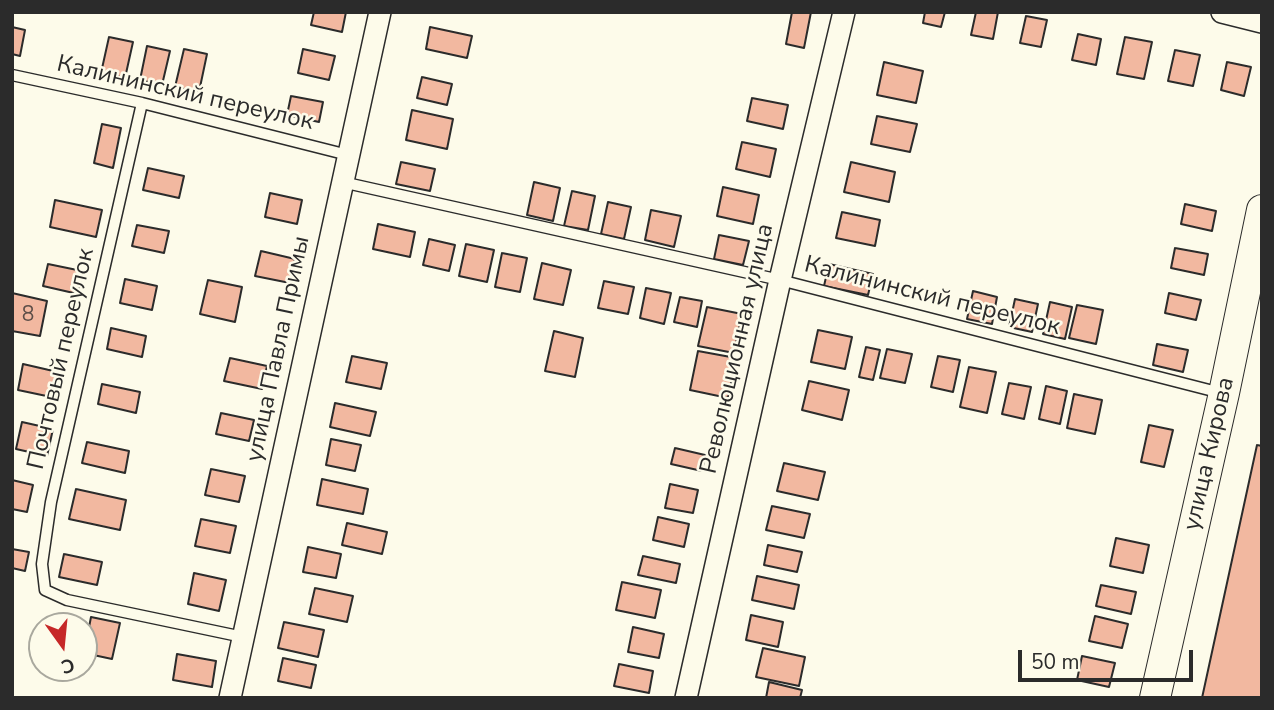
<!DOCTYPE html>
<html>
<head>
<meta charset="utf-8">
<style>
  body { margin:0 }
  #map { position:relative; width:1274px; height:710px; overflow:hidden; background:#fdfbea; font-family:"Nunito Sans",sans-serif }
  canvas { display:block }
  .frame { position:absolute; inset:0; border:14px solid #2b2b2b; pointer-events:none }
  .north { position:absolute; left:28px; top:612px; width:70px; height:70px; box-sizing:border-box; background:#fdfbea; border:2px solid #a9a89e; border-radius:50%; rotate:165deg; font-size:19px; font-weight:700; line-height:28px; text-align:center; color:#2b2b2b }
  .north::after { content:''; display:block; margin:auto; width:24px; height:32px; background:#c62828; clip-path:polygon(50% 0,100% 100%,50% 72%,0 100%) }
  .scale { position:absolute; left:1018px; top:650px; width:175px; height:32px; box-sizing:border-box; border:4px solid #2b2b2b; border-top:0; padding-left:9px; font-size:21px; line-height:24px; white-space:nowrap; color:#2b2b2b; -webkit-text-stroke:5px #fdfbea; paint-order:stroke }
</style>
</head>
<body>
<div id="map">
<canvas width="1274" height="710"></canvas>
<div class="frame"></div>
<div class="north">С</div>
<div class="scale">50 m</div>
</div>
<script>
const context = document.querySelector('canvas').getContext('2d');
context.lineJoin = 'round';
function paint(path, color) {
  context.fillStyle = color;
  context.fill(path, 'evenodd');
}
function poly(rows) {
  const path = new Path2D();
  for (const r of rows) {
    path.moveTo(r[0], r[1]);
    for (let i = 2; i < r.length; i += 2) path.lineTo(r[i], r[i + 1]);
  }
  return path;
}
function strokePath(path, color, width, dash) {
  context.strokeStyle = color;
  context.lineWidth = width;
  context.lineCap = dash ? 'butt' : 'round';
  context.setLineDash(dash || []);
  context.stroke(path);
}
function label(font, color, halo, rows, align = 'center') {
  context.font = font + ' "Nunito Sans",sans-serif';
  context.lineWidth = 5;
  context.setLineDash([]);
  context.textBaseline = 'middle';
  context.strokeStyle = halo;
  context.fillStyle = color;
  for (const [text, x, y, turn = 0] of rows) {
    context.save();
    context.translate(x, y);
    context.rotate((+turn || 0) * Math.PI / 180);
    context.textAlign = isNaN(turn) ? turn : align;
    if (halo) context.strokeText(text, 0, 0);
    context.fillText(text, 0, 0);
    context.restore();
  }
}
const building = poly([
  [314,12,346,12,342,32,311,25,314,12],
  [792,12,811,12,804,48,786,44,792,12],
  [925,12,945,12,941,27,923,23,925,12],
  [976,12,998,12,993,39,971,35,976,12],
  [1026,16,1047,20,1041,47,1020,43,1026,16],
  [12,27,25,30,20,56,12,54,12,27],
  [430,27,472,36,467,58,426,49,430,27],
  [1078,34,1101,39,1096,65,1072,60,1078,34],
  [109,37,133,42,125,78,101,73,109,37],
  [1125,37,1152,42,1144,79,1117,74,1125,37],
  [147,46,170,51,162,85,140,80,147,46],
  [184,49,207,54,199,92,175,87,184,49],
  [303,49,335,56,329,80,298,73,303,49],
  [1175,50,1200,55,1193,86,1168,81,1175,50],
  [884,62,923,71,916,103,877,95,884,62],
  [1227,62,1251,67,1244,96,1221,90,1227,62],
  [422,77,452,84,447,105,417,98,422,77],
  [291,96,323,102,319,122,287,115,291,96],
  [752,98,788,105,783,129,747,121,752,98],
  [412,110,453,119,447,149,406,140,412,110],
  [877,116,917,124,910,152,871,144,877,116],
  [102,124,121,128,113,168,94,163,102,124],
  [742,142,776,149,770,177,736,169,742,142],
  [401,162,435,169,430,191,396,184,401,162],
  [851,162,895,172,889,202,844,192,851,162],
  [148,168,184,176,179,198,143,190,148,168],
  [534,182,560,188,553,221,527,215,534,182],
  [723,187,759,195,753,224,717,216,723,187],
  [572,191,595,196,588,230,564,226,572,191],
  [270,193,302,200,297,224,265,217,270,193],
  [55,200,102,210,96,237,50,227,55,200],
  [608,202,631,207,624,239,601,234,608,202],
  [1185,204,1216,211,1212,231,1181,224,1185,204],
  [651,210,681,216,674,247,645,240,651,210],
  [842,212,880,220,875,246,836,238,842,212],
  [378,224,415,232,410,257,373,249,378,224],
  [137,225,169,231,164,253,132,246,137,225],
  [719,235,749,241,743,265,714,259,719,235],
  [429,239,455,245,449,271,423,265,429,239],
  [466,244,494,250,487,282,459,276,466,244],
  [1175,248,1208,254,1204,275,1171,268,1175,248],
  [261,251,295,259,290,283,255,276,261,251],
  [502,253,527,258,520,292,495,287,502,253],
  [542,263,571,270,563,305,534,299,542,263],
  [48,264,82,271,78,294,43,286,48,264],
  [829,264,873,274,868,295,824,286,829,264],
  [125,279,157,286,152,310,120,303,125,279],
  [208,280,242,287,235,322,200,314,208,280],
  [604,281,634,287,628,314,598,308,604,281],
  [646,288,671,293,664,324,640,318,646,288],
  [973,291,997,297,992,324,967,319,973,291],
  [12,293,47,301,40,336,12,331,12,293],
  [1169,293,1201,300,1196,320,1165,313,1169,293],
  [680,297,702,301,697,327,674,322,680,297],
  [1015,299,1038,304,1032,332,1009,327,1015,299],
  [1050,302,1072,307,1065,339,1043,334,1050,302],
  [1077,305,1103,310,1096,344,1069,338,1077,305],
  [707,307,742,314,734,353,698,346,707,307],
  [111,328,146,336,142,357,107,349,111,328],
  [818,330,852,337,845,369,811,362,818,330],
  [554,331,583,338,575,377,545,371,554,331],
  [1157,344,1188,350,1183,372,1153,365,1157,344],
  [866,347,880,350,873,380,859,377,866,347],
  [887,349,912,354,905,383,880,378,887,349],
  [698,351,736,358,728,398,690,390,698,351],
  [352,356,387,363,381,389,346,382,352,356],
  [938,356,960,360,953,392,931,387,938,356],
  [230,358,267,366,262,389,224,381,230,358],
  [23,364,62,373,56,398,18,390,23,364],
  [969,367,996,372,987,413,960,407,969,367],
  [809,381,849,390,842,420,802,410,809,381],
  [1009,383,1031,387,1024,419,1002,414,1009,383],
  [102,384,140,392,136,413,98,404,102,384],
  [1046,386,1067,391,1060,424,1039,419,1046,386],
  [1074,394,1102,400,1095,434,1067,428,1074,394],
  [335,403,376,412,370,436,330,427,335,403],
  [221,413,254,420,249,441,216,434,221,413],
  [22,422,53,429,47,456,16,449,22,422],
  [1149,425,1173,430,1164,467,1141,462,1149,425],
  [331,439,361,445,355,471,326,465,331,439],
  [87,442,129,451,125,473,82,463,87,442],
  [1257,445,1262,446,1262,698,1202,698,1257,445],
  [675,448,705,455,702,471,671,464,675,448],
  [784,463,825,472,818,500,777,491,784,463],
  [211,469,245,476,239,502,205,495,211,469],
  [322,479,368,489,363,514,317,505,322,479],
  [12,480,33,485,27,512,12,509,12,480],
  [670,484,698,490,693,513,665,508,670,484],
  [76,489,126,500,120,530,69,519,76,489],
  [772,506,810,514,804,538,766,530,772,506],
  [658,517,689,524,684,547,653,540,658,517],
  [201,519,236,526,230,553,195,546,201,519],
  [347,523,387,532,382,554,342,545,347,523],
  [1116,538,1149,545,1143,573,1110,566,1116,538],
  [768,545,802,552,797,572,764,565,768,545],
  [308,547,341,554,336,578,303,572,308,547],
  [12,549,29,552,25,571,12,568,12,549],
  [64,554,102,562,97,585,59,577,64,554],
  [643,556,680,564,676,583,638,575,643,556],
  [194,573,226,580,219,611,188,604,194,573],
  [757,576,799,585,794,609,752,600,757,576],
  [622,582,661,590,655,618,616,610,622,582],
  [1101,585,1136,592,1131,614,1096,606,1101,585],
  [315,588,353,596,347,622,309,614,315,588],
  [751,615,783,622,778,647,746,640,751,615],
  [1095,616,1128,624,1122,648,1089,641,1095,616],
  [91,617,120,623,112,659,84,653,91,617],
  [284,622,324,630,318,657,278,648,284,622],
  [633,627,664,634,659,658,628,652,633,627],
  [763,648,805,657,799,686,756,677,763,648],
  [177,654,216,661,212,687,173,680,177,654],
  [1082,656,1115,663,1109,687,1077,680,1082,656],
  [283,658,316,665,311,688,278,681,283,658],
  [619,664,653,671,649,693,614,686,619,664],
  [769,682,802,690,800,698,766,698,769,682]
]);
paint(building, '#f2b8a0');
strokePath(building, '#2b2b2b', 2);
const lane = poly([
  [12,75,142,103,348,155],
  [142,103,51,502,42,564,45,590,67,600,243,637],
  [342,182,780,280,1221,393]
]);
const street = poly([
  [1222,12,1262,22],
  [230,698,380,12],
  [686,698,780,280,844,12]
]);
const secondary = poly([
  [1155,698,1224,393,1262,210]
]);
strokePath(lane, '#2b2b2b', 13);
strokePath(street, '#2b2b2b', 24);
strokePath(secondary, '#2b2b2b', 32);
strokePath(lane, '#fdfbea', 10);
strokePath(street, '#fdfbea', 21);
strokePath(secondary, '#fdfbea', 30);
label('21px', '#5d4e48', null, [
  ["8",28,316]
]);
label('24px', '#2b2b2b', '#fdfbea', [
  ["Калининский переулок",185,94,13],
  ["Калининский переулок",932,297,14],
  ["улица Павла Примы",279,349,-78],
  ["Революционная улица",738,349,-77],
  ["Почтовый переулок",62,359,-77],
  ["улица Кирова",1210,454,-77]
]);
</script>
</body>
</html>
